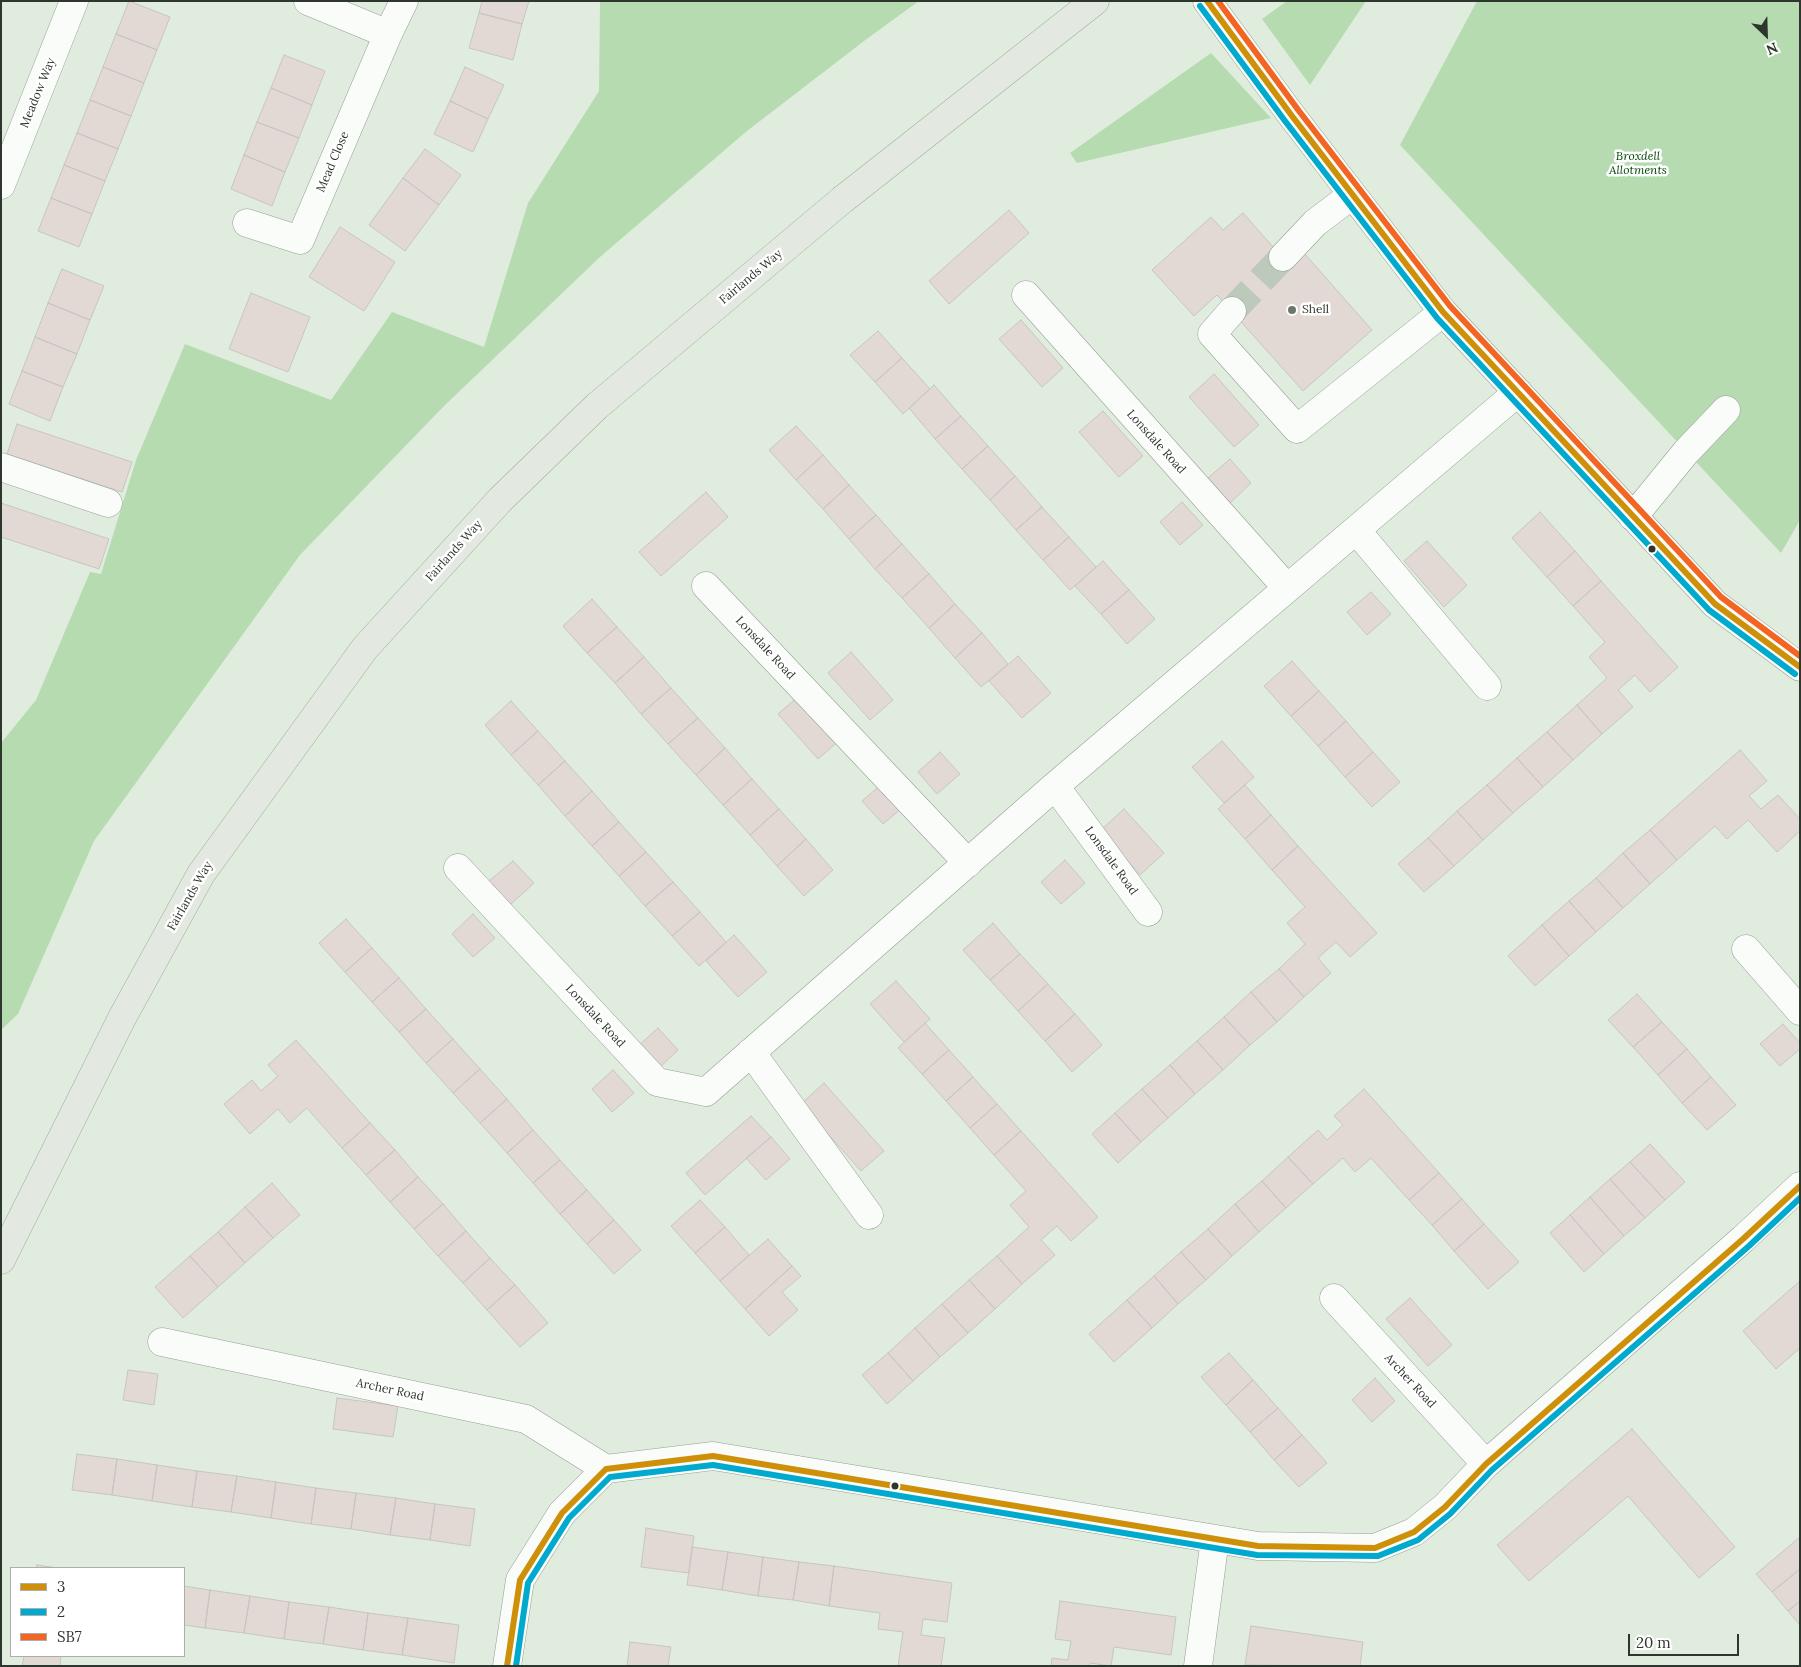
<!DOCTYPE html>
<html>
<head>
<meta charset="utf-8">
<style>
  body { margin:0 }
  #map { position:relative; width:1801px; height:1667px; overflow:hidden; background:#e0edde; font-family:Lora,serif }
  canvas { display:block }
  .frame { position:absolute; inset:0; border:2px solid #2e372d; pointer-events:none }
  .legend { position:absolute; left:10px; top:1567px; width:175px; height:90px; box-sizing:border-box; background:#fff; border:1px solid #abafab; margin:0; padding:6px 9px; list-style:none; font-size:15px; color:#2e372d }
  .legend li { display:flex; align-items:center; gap:10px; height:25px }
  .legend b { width:25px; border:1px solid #abafab }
  .north { position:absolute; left:1741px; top:10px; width:50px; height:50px; -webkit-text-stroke:4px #fff; paint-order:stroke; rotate:156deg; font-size:14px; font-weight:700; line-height:20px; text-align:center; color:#2e372d }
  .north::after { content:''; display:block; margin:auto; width:18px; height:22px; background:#2e372d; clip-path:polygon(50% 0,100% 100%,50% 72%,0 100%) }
  .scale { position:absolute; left:1628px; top:1634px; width:111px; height:22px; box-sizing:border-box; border:2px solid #2e372d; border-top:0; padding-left:6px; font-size:15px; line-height:18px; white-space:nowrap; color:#2e372d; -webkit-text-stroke:4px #fff; paint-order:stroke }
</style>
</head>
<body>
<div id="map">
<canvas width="1801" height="1667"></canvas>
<div class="frame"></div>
<ul class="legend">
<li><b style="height:6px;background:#cf9009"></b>3</li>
<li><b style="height:6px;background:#00a9ce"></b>2</li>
<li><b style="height:6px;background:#f26522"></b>SB7</li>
</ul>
<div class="north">N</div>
<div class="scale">20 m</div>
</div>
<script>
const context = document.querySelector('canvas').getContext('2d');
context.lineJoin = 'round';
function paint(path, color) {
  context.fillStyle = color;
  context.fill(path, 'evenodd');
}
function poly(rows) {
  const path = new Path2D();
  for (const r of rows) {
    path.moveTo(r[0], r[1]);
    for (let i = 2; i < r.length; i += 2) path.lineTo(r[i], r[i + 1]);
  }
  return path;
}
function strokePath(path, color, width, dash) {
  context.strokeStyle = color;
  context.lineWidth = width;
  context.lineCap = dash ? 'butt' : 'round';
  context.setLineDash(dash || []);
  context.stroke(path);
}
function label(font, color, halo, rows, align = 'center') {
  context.font = font + ' Lora,serif';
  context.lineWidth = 5;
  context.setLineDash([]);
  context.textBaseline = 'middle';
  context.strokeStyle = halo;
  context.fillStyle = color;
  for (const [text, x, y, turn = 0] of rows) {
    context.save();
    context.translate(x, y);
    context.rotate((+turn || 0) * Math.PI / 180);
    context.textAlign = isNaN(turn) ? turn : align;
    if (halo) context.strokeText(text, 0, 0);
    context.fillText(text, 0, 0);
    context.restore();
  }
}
paint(poly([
  [600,1,919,1,868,38,747,131,600,257,443,407,300,555,94,841,18,1014,1,1030,1,743,36,700,90,572,101,574,136,460,185,344,331,400,392,312,484,347,528,203,599,91],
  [1287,1,1366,1,1310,85,1262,19],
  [1477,1,1800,1,1800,520,1781,553,1400,145],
  [1211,53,1271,118,1077,163,1070,153]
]), '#b6dbb1');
const building = poly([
  [129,1,170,17,157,50,116,34,129,1],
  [482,1,529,1,522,24,479,13,482,1],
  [479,13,522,24,513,60,469,48,479,13],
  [116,34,157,50,144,83,103,67,116,34],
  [284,55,325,71,312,105,271,88,284,55],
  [103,67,144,83,131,116,90,100,103,67],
  [465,67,504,85,488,119,450,101,465,67],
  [271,88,312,105,299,138,257,122,271,88],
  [90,100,131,116,118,149,77,133,90,100],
  [450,101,488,119,473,152,434,134,450,101],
  [257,122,299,138,285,172,244,155,257,122],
  [77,133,118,149,105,181,64,165,77,133],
  [425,149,461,175,439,205,403,178,425,149],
  [244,155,285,172,272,206,231,189,244,155],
  [64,165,105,181,92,214,51,198,64,165],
  [403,178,439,205,405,251,369,225,403,178],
  [51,198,92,214,79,247,38,231,51,198],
  [1009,210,1029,233,949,304,929,281,1009,210],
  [1243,213,1289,265,1303,252,1372,330,1303,391,1217,295,1194,316,1152,270,1211,217,1223,230,1243,213],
  [340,227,395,262,364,311,309,277,340,227],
  [62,269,104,286,90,320,48,303,62,269],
  [251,293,310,317,288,372,229,349,251,293],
  [48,303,90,320,77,354,35,337,48,303],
  [1021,320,1063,368,1042,387,999,339,1021,320],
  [878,331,902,358,875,382,850,355,878,331],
  [35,337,77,354,63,387,22,371,35,337],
  [902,358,930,389,903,414,875,382,902,358],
  [22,371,63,387,50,421,9,404,22,371],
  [1214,374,1259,425,1234,447,1189,397,1214,374],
  [934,385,961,416,935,439,909,408,934,385],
  [1103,411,1143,456,1119,477,1079,432,1103,411],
  [961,416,988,446,962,469,935,439,961,416],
  [17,424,132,462,122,492,7,454,17,424],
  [796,426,823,455,796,480,769,450,796,426],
  [988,446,1015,476,990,500,962,469,988,446],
  [823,455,849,485,823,509,796,480,823,455],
  [1230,459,1251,483,1230,503,1208,478,1230,459],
  [1015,476,1042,507,1016,530,990,500,1015,476],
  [849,485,876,515,849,539,823,509,849,485],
  [706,492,728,517,661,576,639,552,706,492],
  [1182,502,1203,525,1180,545,1160,522,1182,502],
  [1,503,109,539,99,569,1,537,1,503],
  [1042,507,1069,537,1043,560,1016,530,1042,507],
  [1540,512,1575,551,1547,577,1512,538,1540,512],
  [876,515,902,544,875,569,849,539,876,515],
  [1069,537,1096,567,1070,590,1043,560,1069,537],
  [1427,541,1467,585,1444,607,1404,561,1427,541],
  [902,544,929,574,902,598,875,569,902,544],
  [1575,551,1601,581,1573,606,1547,577,1575,551],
  [1103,561,1129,590,1101,614,1075,586,1103,561],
  [929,574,955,604,929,628,902,598,929,574],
  [1601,581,1678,667,1650,692,1635,675,1618,690,1633,707,1602,734,1577,705,1607,678,1589,657,1605,642,1573,606,1601,581],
  [1129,590,1155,619,1127,644,1101,614,1129,590],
  [1371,592,1391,614,1367,635,1347,612,1371,592],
  [592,599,617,627,587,653,563,626,592,599],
  [955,604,982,633,955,658,929,628,955,604],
  [617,627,644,657,615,683,587,653,617,627],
  [982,633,1008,664,981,687,955,658,982,633],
  [851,652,893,700,870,720,828,673,851,652],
  [1018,656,1051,693,1022,718,989,681,1018,656],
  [644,657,671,688,641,714,615,683,644,657],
  [1292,661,1319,691,1291,716,1264,686,1292,661],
  [671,688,698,718,668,744,641,714,671,688],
  [1319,691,1346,721,1318,746,1291,716,1319,691],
  [801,694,841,739,818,759,778,714,801,694],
  [511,701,538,731,511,755,485,725,511,701],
  [1577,705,1602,734,1573,760,1547,732,1577,705],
  [698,718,725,748,696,775,668,744,698,718],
  [1346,721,1373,752,1345,777,1318,746,1346,721],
  [538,731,565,761,538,785,511,755,538,731],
  [1547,732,1573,760,1543,787,1517,758,1547,732],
  [1222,741,1254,777,1224,803,1192,767,1222,741],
  [725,748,752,779,723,805,696,775,725,748],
  [1740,750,1767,781,1749,796,1761,809,1778,795,1800,819,1800,831,1777,852,1748,820,1727,839,1715,826,1677,860,1650,830,1740,750],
  [940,752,960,774,937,794,918,772,940,752],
  [1373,752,1400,782,1372,807,1345,777,1373,752],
  [1517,758,1543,787,1513,813,1487,785,1517,758],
  [565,761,592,791,565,816,538,785,565,761],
  [752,779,779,809,750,835,723,805,752,779],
  [882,784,902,808,883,824,862,801,882,784],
  [1245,785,1271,815,1245,839,1218,809,1245,785],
  [1487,785,1513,813,1483,840,1457,811,1487,785],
  [592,791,619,822,592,846,565,816,592,791],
  [779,809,806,839,777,866,750,835,779,809],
  [1124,809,1164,853,1140,875,1101,830,1124,809],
  [1457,811,1483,840,1454,866,1428,838,1457,811],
  [1271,815,1298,846,1272,870,1245,839,1271,815],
  [619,822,646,852,619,876,592,846,619,822],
  [1650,830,1677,860,1650,884,1623,853,1650,830],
  [1428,838,1454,866,1424,892,1398,864,1428,838],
  [806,839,833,870,804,896,777,866,806,839],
  [1298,846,1377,933,1350,957,1336,942,1318,958,1331,973,1304,997,1279,969,1305,944,1287,923,1305,907,1272,870,1298,846],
  [646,852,673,882,645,906,619,876,646,852],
  [1623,853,1650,884,1623,908,1596,878,1623,853],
  [1065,860,1085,883,1061,904,1041,882,1065,860],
  [513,861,534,883,510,905,489,881,513,861],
  [1596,878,1623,908,1596,932,1569,901,1596,878],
  [673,882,700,912,672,936,645,906,673,882],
  [1569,901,1596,932,1569,956,1542,925,1569,901],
  [700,912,726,942,699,966,672,936,700,912],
  [473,914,495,938,473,957,452,934,473,914],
  [346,919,372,948,345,972,319,943,346,919],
  [993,923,1020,954,990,980,963,950,993,923],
  [1542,925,1569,956,1535,986,1508,956,1542,925],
  [734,935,767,972,738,997,706,961,734,935],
  [372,948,399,978,372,1002,345,972,372,948],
  [1020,954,1048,984,1018,1011,990,980,1020,954],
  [1279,969,1304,997,1277,1022,1251,992,1279,969],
  [399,978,426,1009,399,1032,372,1002,399,978],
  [896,981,930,1019,904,1042,870,1004,896,981],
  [1048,984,1075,1014,1045,1041,1018,1011,1048,984],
  [1251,992,1277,1022,1250,1045,1224,1017,1251,992],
  [1637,994,1662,1022,1633,1047,1608,1020,1637,994],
  [426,1009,453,1039,426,1063,399,1032,426,1009],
  [1075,1014,1102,1045,1072,1072,1045,1041,1075,1014],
  [1224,1017,1250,1045,1223,1070,1197,1041,1224,1017],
  [1662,1022,1687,1049,1658,1075,1633,1047,1662,1022],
  [925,1023,949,1050,922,1074,898,1048,925,1023],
  [1783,1024,1800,1043,1800,1049,1780,1066,1760,1044,1783,1024],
  [658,1028,678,1050,658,1069,637,1047,658,1028],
  [453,1039,480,1069,453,1093,426,1063,453,1039],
  [296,1040,370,1123,342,1148,307,1108,290,1123,278,1109,250,1134,224,1104,252,1080,261,1091,278,1076,268,1065,296,1040],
  [1197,1041,1223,1070,1195,1094,1170,1065,1197,1041],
  [1687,1049,1711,1077,1682,1103,1658,1075,1687,1049],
  [949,1050,973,1077,946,1101,922,1074,949,1050],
  [1170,1065,1195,1094,1168,1118,1142,1089,1170,1065],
  [480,1069,507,1099,480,1123,453,1093,480,1069],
  [613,1070,634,1093,612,1112,592,1089,613,1070],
  [973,1077,997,1104,970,1128,946,1101,973,1077],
  [1711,1077,1736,1105,1707,1130,1682,1103,1711,1077],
  [824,1083,884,1151,861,1171,801,1104,824,1083],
  [1142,1089,1168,1118,1141,1142,1115,1113,1142,1089],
  [1364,1089,1439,1173,1409,1200,1371,1158,1355,1172,1343,1158,1313,1184,1288,1157,1318,1130,1327,1140,1343,1125,1334,1116,1364,1089],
  [507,1099,533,1130,507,1153,480,1123,507,1099],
  [997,1104,1021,1131,994,1155,970,1128,997,1104],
  [1115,1113,1141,1142,1118,1163,1092,1134,1115,1113],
  [751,1116,771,1137,705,1195,686,1173,751,1116],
  [370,1123,395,1150,366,1175,342,1148,370,1123],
  [533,1130,560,1160,533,1183,507,1153,533,1130],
  [1021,1131,1098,1217,1071,1241,1057,1226,1041,1240,1055,1255,1022,1284,997,1256,1029,1227,1010,1205,1026,1191,994,1155,1021,1131],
  [771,1137,790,1159,766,1180,746,1158,771,1137],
  [1650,1144,1685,1182,1665,1200,1630,1162,1650,1144],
  [395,1150,418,1177,390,1202,366,1175,395,1150],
  [1288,1157,1313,1184,1286,1208,1262,1181,1288,1157],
  [560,1160,587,1190,560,1214,533,1183,560,1160],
  [1630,1162,1665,1200,1645,1218,1610,1179,1630,1162],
  [1439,1173,1462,1199,1432,1225,1409,1200,1439,1173],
  [418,1177,443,1204,414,1229,390,1202,418,1177],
  [1610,1179,1645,1218,1624,1236,1590,1197,1610,1179],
  [1262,1181,1286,1208,1259,1232,1235,1204,1262,1181],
  [272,1183,300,1215,273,1238,245,1207,272,1183],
  [587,1190,614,1220,587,1244,560,1214,587,1190],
  [1590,1197,1624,1236,1604,1254,1570,1215,1590,1197],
  [1462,1199,1484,1224,1454,1251,1432,1225,1462,1199],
  [700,1200,725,1227,695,1253,671,1226,700,1200],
  [443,1204,466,1231,438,1256,414,1229,443,1204],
  [1235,1204,1259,1232,1232,1256,1208,1229,1235,1204],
  [245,1207,273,1238,245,1263,218,1232,245,1207],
  [1570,1215,1604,1254,1584,1272,1550,1233,1570,1215],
  [614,1220,641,1250,614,1274,587,1244,614,1220],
  [1484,1224,1519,1262,1488,1289,1454,1251,1484,1224],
  [725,1227,749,1255,720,1281,695,1253,725,1227],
  [1208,1229,1232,1256,1206,1280,1181,1252,1208,1229],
  [466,1231,490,1258,463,1283,438,1256,466,1231],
  [218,1232,245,1263,218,1287,190,1256,218,1232],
  [768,1239,792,1266,745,1309,720,1281,768,1239],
  [1181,1252,1206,1280,1178,1304,1154,1276,1181,1252],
  [190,1256,218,1287,183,1318,155,1287,190,1256],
  [997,1256,1022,1284,995,1309,969,1280,997,1256],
  [490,1258,515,1285,487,1310,463,1283,490,1258],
  [792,1266,801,1276,782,1292,798,1310,769,1336,745,1309,792,1266],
  [1154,1276,1178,1304,1152,1328,1127,1300,1154,1276],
  [969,1280,995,1309,968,1333,942,1304,969,1280],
  [1800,1281,1800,1348,1776,1369,1743,1331,1800,1281],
  [515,1285,548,1323,520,1347,487,1310,515,1285],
  [1410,1298,1452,1345,1428,1366,1386,1319,1410,1298],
  [1127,1300,1152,1328,1114,1362,1089,1334,1127,1300],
  [942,1304,968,1333,940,1357,915,1328,942,1304],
  [915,1328,940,1357,913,1381,888,1353,915,1328],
  [888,1353,913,1381,887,1404,862,1375,888,1353],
  [1229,1353,1253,1380,1226,1405,1201,1377,1229,1353],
  [128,1370,158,1374,154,1405,123,1400,128,1370],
  [1375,1378,1395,1401,1372,1422,1352,1400,1375,1378],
  [1253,1380,1278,1408,1250,1432,1226,1405,1253,1380],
  [337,1398,398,1406,393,1437,333,1429,337,1398],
  [1278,1408,1302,1435,1274,1460,1250,1432,1278,1408],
  [1632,1429,1735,1547,1699,1578,1628,1496,1529,1581,1497,1545,1632,1429],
  [1302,1435,1327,1463,1299,1487,1274,1460,1302,1435],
  [77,1454,117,1459,112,1495,72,1490,77,1454],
  [117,1459,157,1465,152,1501,112,1495,117,1459],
  [157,1465,197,1471,192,1507,152,1501,157,1465],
  [197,1471,237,1476,231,1512,192,1507,197,1471],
  [237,1476,276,1482,271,1518,231,1512,237,1476],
  [276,1482,316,1488,311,1524,271,1518,276,1482],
  [316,1488,356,1493,351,1529,311,1524,316,1488],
  [356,1493,396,1498,390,1535,351,1529,356,1493],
  [396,1498,435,1504,430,1540,390,1535,396,1498],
  [435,1504,475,1509,470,1546,430,1540,435,1504],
  [646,1528,694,1536,689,1573,641,1567,646,1528],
  [1800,1537,1800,1569,1772,1592,1756,1574,1800,1537],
  [692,1547,728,1552,722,1590,687,1585,692,1547],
  [728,1552,763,1557,758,1596,722,1590,728,1552],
  [763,1557,799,1562,793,1600,758,1596,763,1557],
  [799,1562,834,1566,829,1606,793,1600,799,1562],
  [37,1565,57,1568,36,1568,37,1565],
  [834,1566,952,1583,947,1622,923,1619,921,1635,945,1638,941,1666,898,1666,903,1632,878,1629,880,1613,829,1606,834,1566],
  [1800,1569,1800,1601,1788,1611,1772,1592,1800,1569],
  [184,1586,210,1590,205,1628,184,1625,184,1586],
  [210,1590,250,1596,244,1633,205,1628,210,1590],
  [250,1596,289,1602,284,1639,244,1633,250,1596],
  [1060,1601,1176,1617,1171,1655,1114,1647,1111,1666,1090,1663,1090,1666,1051,1666,1052,1658,1068,1660,1071,1641,1055,1639,1060,1601],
  [1800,1601,1800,1625,1788,1611,1800,1601],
  [289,1602,329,1607,323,1644,284,1639,289,1602],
  [329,1607,368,1613,363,1650,323,1644,329,1607],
  [368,1613,408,1618,402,1655,363,1650,368,1613],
  [408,1618,459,1625,454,1663,402,1655,408,1618],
  [1251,1626,1363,1642,1360,1666,1245,1665,1251,1626],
  [630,1642,671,1647,668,1666,627,1666,630,1642],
  [24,1656,61,1656,60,1666,22,1666,24,1656]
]);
paint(building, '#e2d9d5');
strokePath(building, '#c6c5bf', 1);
strokePath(poly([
  [1232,311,1283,257]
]), '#bcc9bb', 28, [28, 14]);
const minor = poly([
  [308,1,388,34],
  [1207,1,1292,116,1443,312,1715,604,1800,667],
  [1,185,74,1],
  [247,223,300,240,388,34,404,1],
  [1283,257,1315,223,1352,195],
  [1026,295,1287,588],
  [1232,311,1212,334,1297,429,1443,312],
  [1,467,108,503],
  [1633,517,1686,452,1726,410],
  [1356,530,1487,686],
  [706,586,968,863],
  [1055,786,1148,912],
  [458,868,657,1082,706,1092,1055,786,1518,392],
  [1746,949,1800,1011],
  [751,1052,869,1215],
  [1334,1298,1486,1464],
  [162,1342,526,1419,606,1469],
  [507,1666,520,1580,562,1513,606,1469,713,1456,1258,1546,1375,1548,1414,1532,1445,1507,1486,1464,1743,1239,1800,1186],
  [1198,1666,1215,1539]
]);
const major = poly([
  [1,1260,122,1018,201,874,365,648,500,500,597,406,842,200,1095,1]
]);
strokePath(minor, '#959f94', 29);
strokePath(major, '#9fad9d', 29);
strokePath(minor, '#fafcfa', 28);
strokePath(major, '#e3e8e1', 28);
strokePath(poly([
  [1207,1,1292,116,1443,312,1715,604,1800,667],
  [507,1666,520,1580,562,1513,606,1469,713,1456,1258,1546,1375,1548,1414,1532,1445,1507,1486,1464,1743,1239,1800,1186]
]), '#cf9009', 6);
strokePath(poly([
  [1200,6,1285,121,1437,318,1709,610,1795,674],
  [516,1666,528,1583,569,1518,610,1477,713,1465,1257,1555,1378,1556,1418,1540,1450,1514,1492,1470,1749,1246,1800,1198]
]), '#00a9ce', 6);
strokePath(poly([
  [1218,1,1299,111,1450,306,1721,597,1800,656]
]), '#f26522', 6);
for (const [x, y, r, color] of [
  [1292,310,5,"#6c776b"],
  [1652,549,4.5,"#2e372d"],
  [895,1486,4.5,"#2e372d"]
]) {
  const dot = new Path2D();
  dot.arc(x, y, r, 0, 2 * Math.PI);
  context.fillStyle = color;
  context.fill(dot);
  strokePath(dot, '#fff', 2);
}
label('12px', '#2e372d', '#fff', [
  ["Meadow Way",38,93,-68],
  ["Mead Close",333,162,-67],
  ["Fairlands Way",751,277,-40],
  ["Lonsdale Road",1156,442,48],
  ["Fairlands Way",454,551,-48],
  ["Lonsdale Road",765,648,47],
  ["Lonsdale Road",1111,861,54],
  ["Fairlands Way",190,896,-60],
  ["Lonsdale Road",595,1016,47],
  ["Archer Road",1410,1381,47],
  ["Archer Road",390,1390,12]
]);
label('italic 12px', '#044703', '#fff', [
  ["Broxdell",1638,157],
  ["Allotments",1638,171]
]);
label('12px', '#2e372d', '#fff', [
  ["Shell",1302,310]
], 'left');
</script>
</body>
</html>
